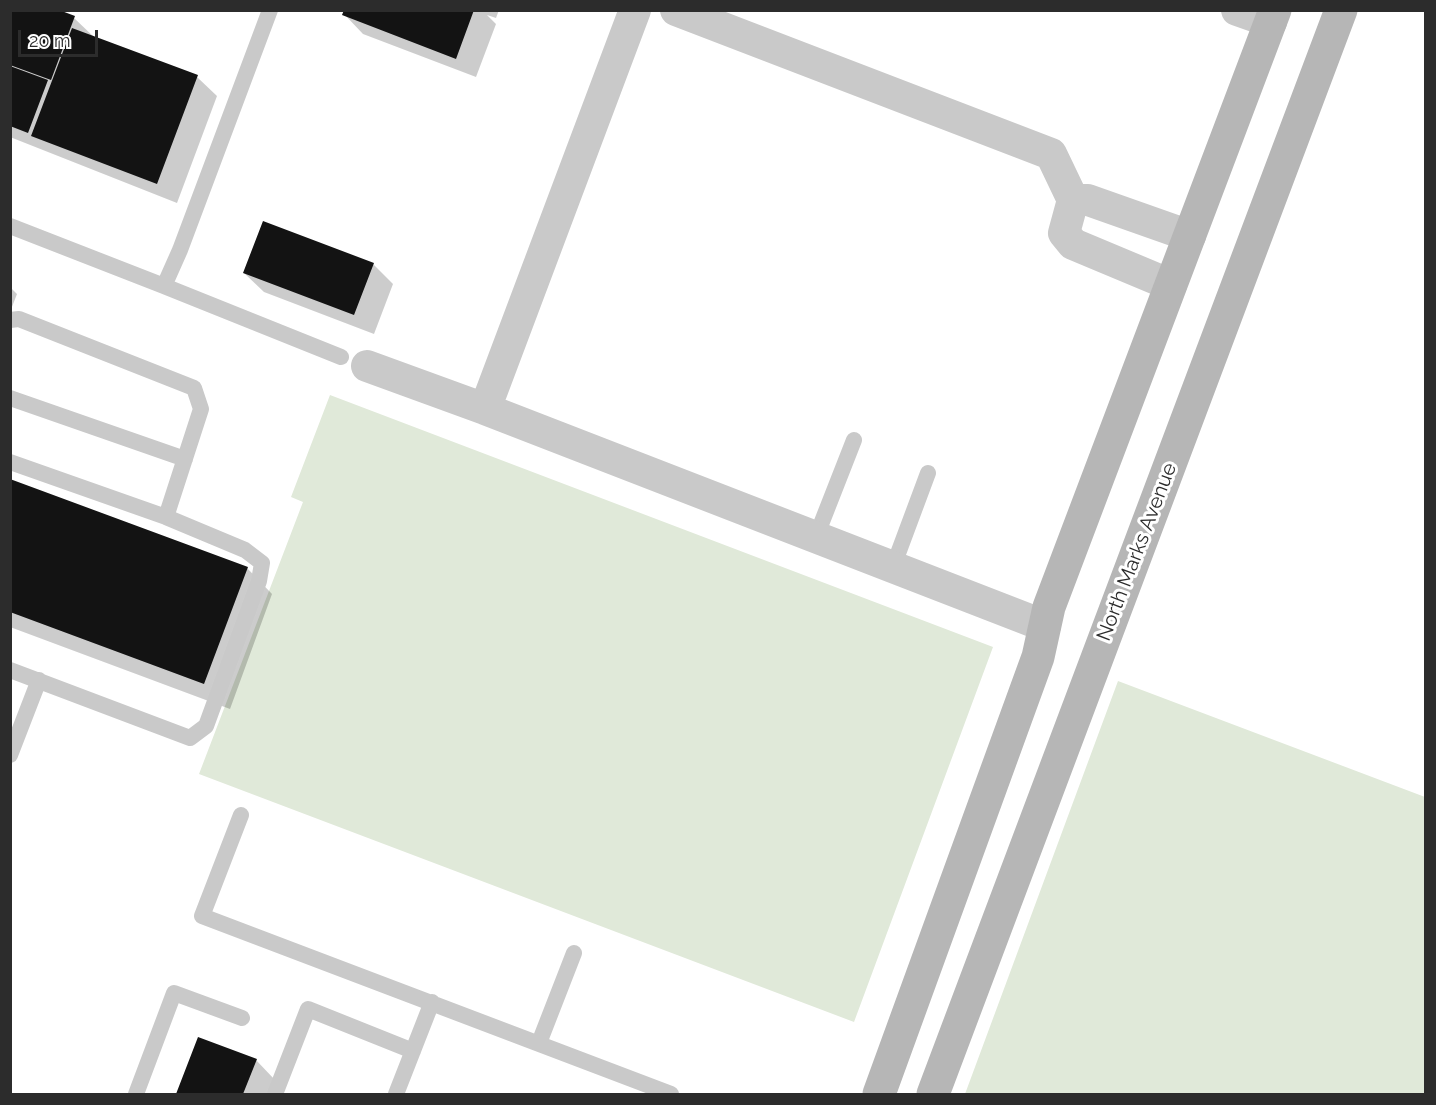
<!DOCTYPE html>
<html>
<head>
<meta charset="utf-8">
<style>
  body { margin:0 }
  #map { position:relative; width:1436px; height:1105px; overflow:hidden; background:#fff; font-family:Raleway,sans-serif }
  canvas { display:block }
  .frame { position:absolute; inset:0; border:12px solid #2c2c2c; pointer-events:none }
  .scale { position:absolute; left:18px; top:30px; width:80px; height:27px; box-sizing:border-box; border:3px solid #2c2c2c; border-top:0; padding-left:8px; font-size:18px; line-height:21px; white-space:nowrap; color:#2c2c2c; -webkit-text-stroke:4px #fff; paint-order:stroke }
</style>
</head>
<body>
<div id="map">
<canvas width="1436" height="1105"></canvas>
<div class="frame"></div>
<div class="scale">20 m</div>
</div>
<script>
const context = document.querySelector('canvas').getContext('2d');
context.lineJoin = 'round';
function paint(path, color) {
  context.fillStyle = color;
  context.fill(path, 'evenodd');
}
function poly(rows) {
  const path = new Path2D();
  for (const r of rows) {
    path.moveTo(r[0], r[1]);
    for (let i = 2; i < r.length; i += 2) path.lineTo(r[i], r[i + 1]);
  }
  return path;
}
function strokePath(path, color, width, dash) {
  context.strokeStyle = color;
  context.lineWidth = width;
  context.lineCap = dash ? 'butt' : 'round';
  context.setLineDash(dash || []);
  context.stroke(path);
}
function label(font, color, halo, rows, align = 'center') {
  context.font = font + ' Raleway,sans-serif';
  context.lineWidth = 6;
  context.setLineDash([]);
  context.textBaseline = 'middle';
  context.strokeStyle = halo;
  context.fillStyle = color;
  for (const [text, x, y, turn = 0] of rows) {
    context.save();
    context.translate(x, y);
    context.rotate((+turn || 0) * Math.PI / 180);
    context.textAlign = isNaN(turn) ? turn : align;
    if (halo) context.strokeText(text, 0, 0);
    context.fillText(text, 0, 0);
    context.restore();
  }
}
paint(poly([
  [330,395,993,647,854,1022,199,774,303,502,291,497],
  [1118,681,1425,797,1425,1094,965,1094]
]), '#e0e9d9');
paint(poly([
  [10,10,74,18,94,37,197,77,217,96,177,203,10,137],
  [345,10,499,10,496,18,487,15,496,24,476,77,363,34,344,14],
  [373,264,393,284,374,334,264,292,244,273],
  [10,287,17,294,10,312],
  [10,480,247,568,272,594,230,709,10,627],
  [199,1038,256,1060,275,1080,270,1094,178,1094]
]), '#0003');
paint(poly([
  [10,10,59,10,75,16,51,80,10,65],
  [344,10,474,10,456,59,342,15],
  [72,28,198,75,157,184,31,136],
  [10,66,48,80,28,133,10,126],
  [263,221,374,263,354,315,243,273],
  [10,479,248,567,204,684,10,612],
  [198,1037,257,1059,243,1094,176,1094]
]), '#131313');
strokePath(poly([
  [10,226,164,286,180,250,270,10],
  [164,286,341,357],
  [10,320,19,319,194,388,201,409,166,517],
  [10,398,185,459],
  [10,462,166,517,245,550,262,563,259,581,206,726,190,738,10,670],
  [816,537,854,440],
  [893,567,928,473],
  [10,755,39,680],
  [241,815,202,916,671,1094],
  [539,1043,574,953],
  [136,1094,174,993,242,1018],
  [275,1094,308,1009,413,1051],
  [396,1094,432,1002]
]), '#c9c9c9', 16);
strokePath(poly([
  [635,10,485,409,1045,626],
  [676,10,1051,154,1073,200],
  [1237,10,1271,22],
  [1171,285,1073,244,1064,233,1073,200,1088,200,1190,236],
  [367,366,485,409]
]), '#c9c9c9', 32);
strokePath(poly([
  [879,1094,1038,657,1049,607,1275,10],
  [933,1094,1341,10]
]), '#b6b6b6', 33);
label('20px', '#2c2c2c', '#fff', [
  ["North Marks Avenue",1137,552,-69]
]);
</script>
</body>
</html>
